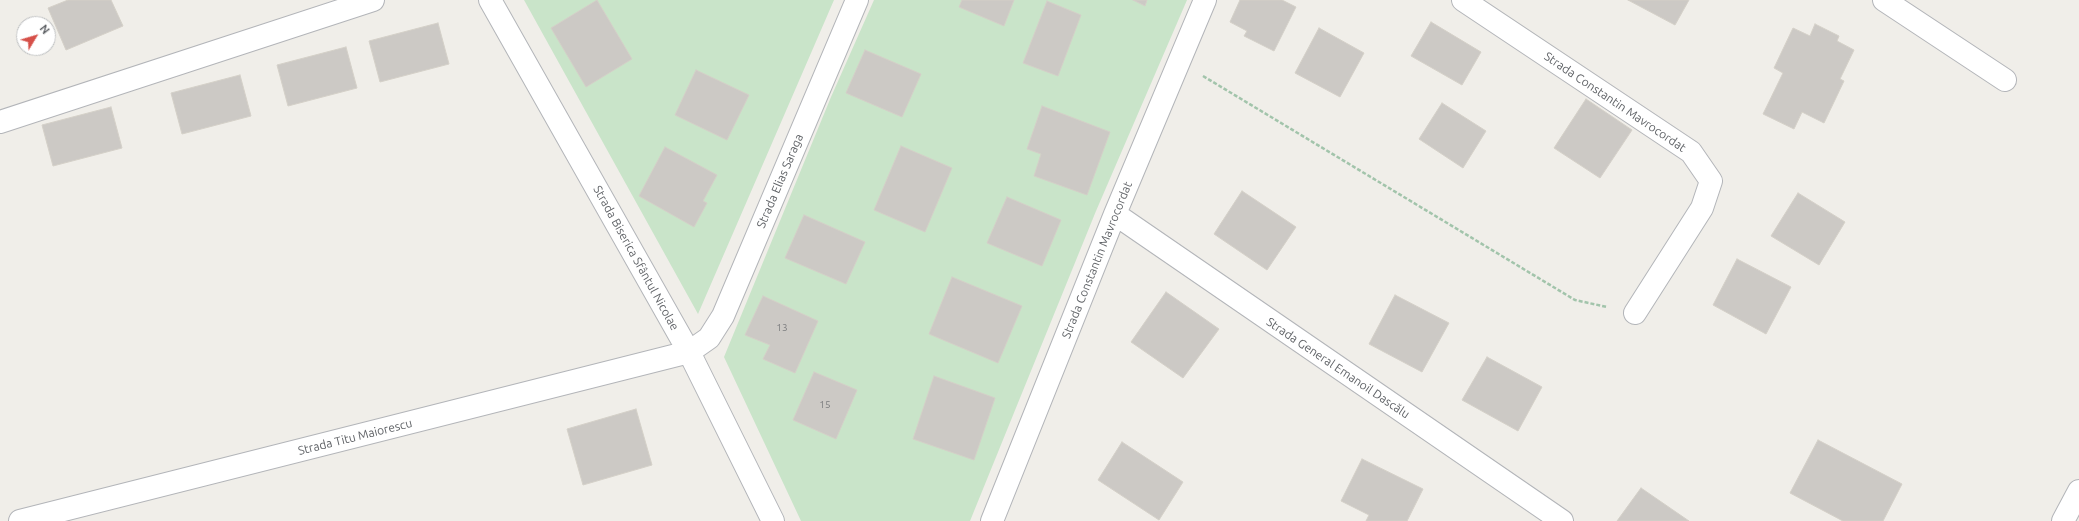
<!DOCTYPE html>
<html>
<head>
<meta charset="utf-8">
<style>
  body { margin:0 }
  #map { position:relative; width:2079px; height:521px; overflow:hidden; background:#f0eee9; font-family:Ubuntu,sans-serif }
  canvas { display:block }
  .north { position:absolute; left:16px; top:16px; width:40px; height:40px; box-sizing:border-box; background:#fff; border:1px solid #bfc1c2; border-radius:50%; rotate:52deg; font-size:11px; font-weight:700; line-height:16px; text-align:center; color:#606367 }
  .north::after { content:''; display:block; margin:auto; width:14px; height:18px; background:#d65049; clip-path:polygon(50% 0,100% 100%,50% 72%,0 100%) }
</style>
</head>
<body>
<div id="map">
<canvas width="2079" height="521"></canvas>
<div class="north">N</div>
</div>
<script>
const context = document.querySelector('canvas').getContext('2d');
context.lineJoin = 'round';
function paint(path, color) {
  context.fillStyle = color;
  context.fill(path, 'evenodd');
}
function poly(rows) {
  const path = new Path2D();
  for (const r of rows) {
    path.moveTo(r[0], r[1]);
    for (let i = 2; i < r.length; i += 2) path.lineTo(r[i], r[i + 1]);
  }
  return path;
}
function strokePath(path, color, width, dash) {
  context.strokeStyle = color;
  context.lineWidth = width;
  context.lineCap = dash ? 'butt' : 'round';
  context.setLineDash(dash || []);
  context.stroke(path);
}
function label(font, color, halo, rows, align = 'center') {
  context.font = font + ' Ubuntu,sans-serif';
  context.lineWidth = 4;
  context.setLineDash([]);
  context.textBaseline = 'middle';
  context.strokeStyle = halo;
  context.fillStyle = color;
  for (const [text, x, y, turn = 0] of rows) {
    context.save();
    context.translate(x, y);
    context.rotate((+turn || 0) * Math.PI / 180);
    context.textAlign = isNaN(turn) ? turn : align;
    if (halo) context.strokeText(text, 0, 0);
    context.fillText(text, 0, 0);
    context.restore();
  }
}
paint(poly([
  [524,0,834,0,698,314,606,148],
  [874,0,1187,0,1096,211,970,521,801,521,724,357,831,97]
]), '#c9e4c9');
const building = poly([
  [68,0,111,0,123,26,66,50,48,8,68,0],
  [597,0,632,59,586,87,551,28,597,0],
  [962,0,1014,0,1004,26,959,7,962,0],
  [1133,0,1147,0,1145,6,1133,0],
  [1240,0,1282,0,1296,7,1274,51,1244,36,1247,31,1230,22,1240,0],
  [1628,0,1689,0,1675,25,1628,0],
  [1047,1,1081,15,1058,76,1023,63,1047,1],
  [1431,22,1481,52,1462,85,1411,56,1431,22],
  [438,23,449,64,380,82,369,41,438,23],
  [1815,24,1839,36,1837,41,1854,50,1840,79,1844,81,1824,123,1802,112,1794,129,1763,114,1783,73,1774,68,1793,28,1810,36,1815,24],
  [1319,28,1364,53,1340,97,1295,73,1319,28],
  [346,47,357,88,288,106,277,65,346,47],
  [865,50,921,74,902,117,846,93,865,50],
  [696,70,749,95,727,140,675,115,696,70],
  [240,75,251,116,182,134,171,93,240,75],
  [1586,99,1632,130,1600,178,1554,148,1586,99],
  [1442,103,1486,131,1463,168,1419,139,1442,103],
  [1042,106,1110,132,1087,195,1034,176,1041,154,1027,149,1042,106],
  [111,107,122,148,53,166,42,125,111,107],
  [901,146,952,168,925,232,874,210,901,146],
  [665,147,717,175,703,201,707,203,694,227,639,196,665,147],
  [1242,191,1296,227,1267,270,1214,234,1242,191],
  [1798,193,1845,222,1819,265,1771,236,1798,193],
  [1007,197,1061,220,1042,266,987,243,1007,197],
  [804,215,865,242,846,284,785,258,804,215],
  [1737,259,1791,287,1766,334,1713,305,1737,259],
  [952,277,1022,306,998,363,929,334,952,277],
  [1166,292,1219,329,1183,378,1131,342,1166,292],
  [1395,295,1449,323,1422,372,1369,344,1395,295],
  [763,296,818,321,795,373,763,359,770,345,745,335,763,296],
  [1487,357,1542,387,1518,431,1462,400,1487,357],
  [814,372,857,390,836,439,793,420,814,372],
  [934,376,995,398,974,460,913,439,934,376],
  [636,409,652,465,583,485,567,429,636,409],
  [1818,440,1902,484,1883,521,1843,521,1790,493,1818,440],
  [1122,442,1183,482,1159,520,1098,480,1122,442],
  [1362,459,1423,489,1407,521,1366,521,1369,515,1341,501,1362,459],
  [1641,488,1689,521,1617,521,1641,488]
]);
paint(building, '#ccc9c5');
strokePath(building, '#d4d0c8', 1);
const minor = poly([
  [490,0,689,352,773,521],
  [1463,0,1691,152,1711,181,1702,208,1635,313],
  [1884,0,2005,80],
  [0,122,373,0],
  [1115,214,1562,521],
  [20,521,689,352,709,338,723,316,857,0],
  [992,521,1115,214,1205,0],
  [2063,521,2079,491]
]);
strokePath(minor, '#b3b5b9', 24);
strokePath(poly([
  [1203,76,1575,300,1607,307]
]), '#a2c4ab', 2.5, [4, 2]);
strokePath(minor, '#fff', 22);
label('10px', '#7b7c7e', null, [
  ["13",782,328],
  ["15",825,405]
]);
label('12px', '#606367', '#fff', [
  ["Strada Constantin Mavrocordat",1615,102,34],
  ["Strada Elias Saraga",780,181,-67],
  ["Strada Biserica Sfântul Nicolae",636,258,61],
  ["Strada Constantin Mavrocordat",1097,260,-68],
  ["Strada General Emanoil Dascălu",1338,368,34],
  ["Strada Titu Maiorescu",355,437,-14]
]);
</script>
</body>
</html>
